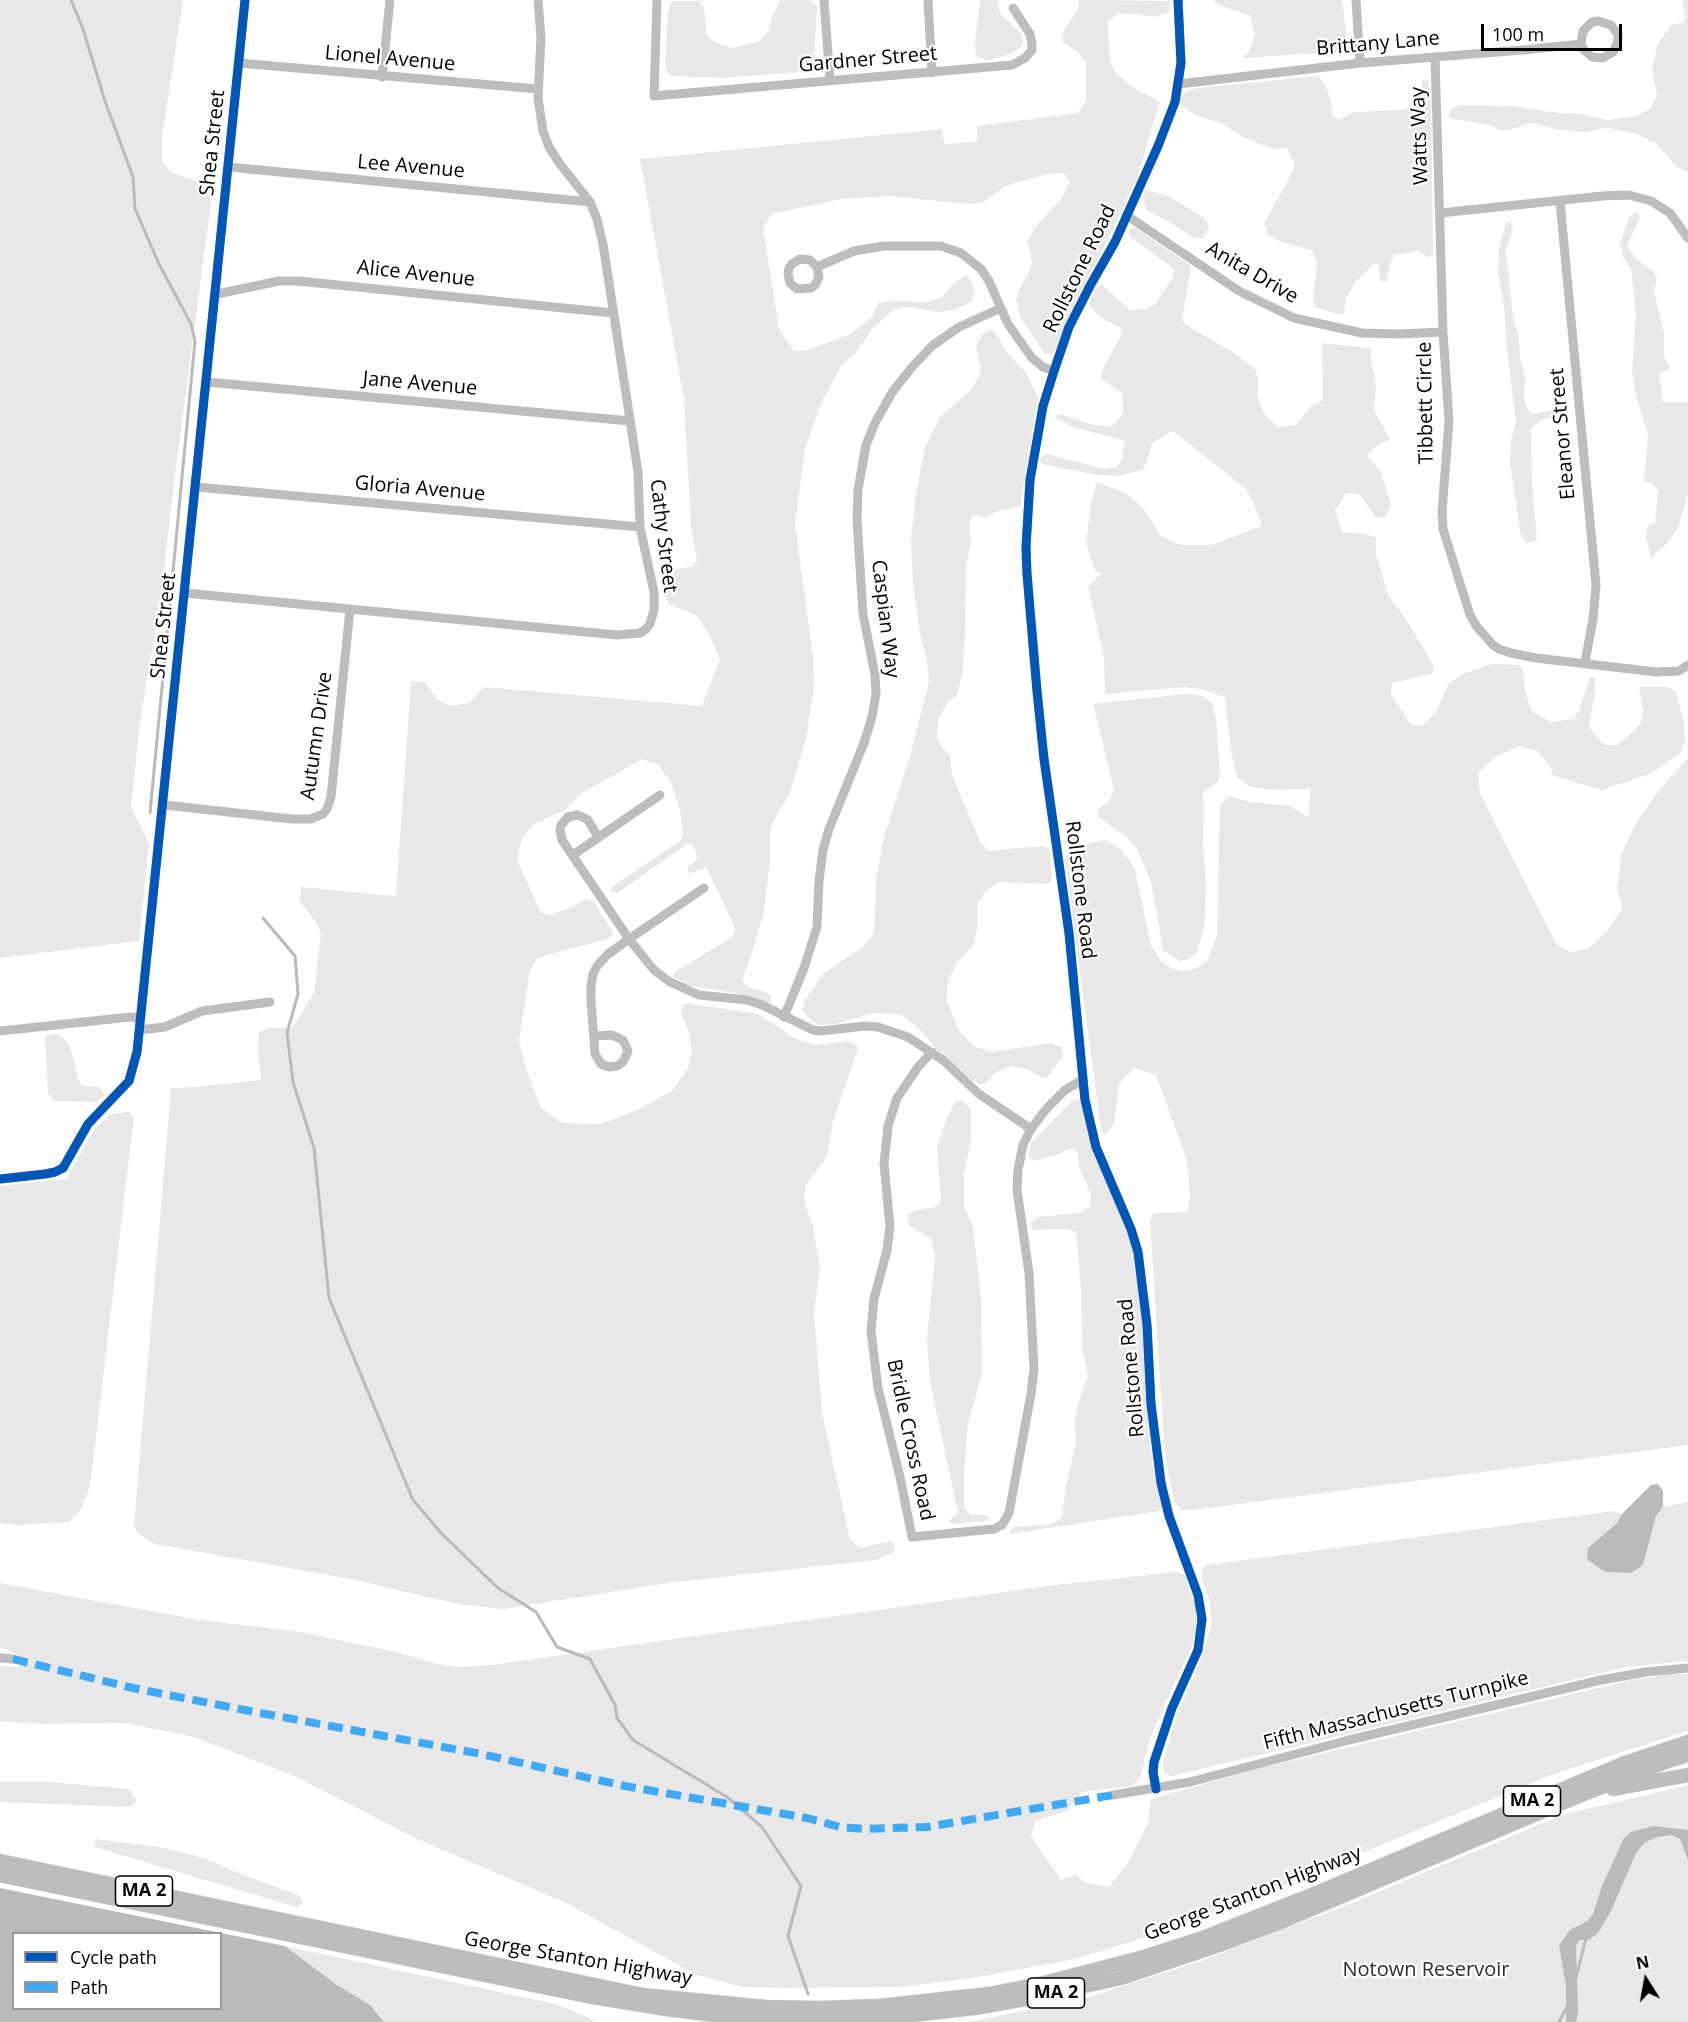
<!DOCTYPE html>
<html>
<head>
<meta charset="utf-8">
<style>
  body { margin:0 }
  #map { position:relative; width:1688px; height:2022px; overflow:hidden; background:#fff; font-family:"Open Sans",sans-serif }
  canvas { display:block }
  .legend { position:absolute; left:12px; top:1932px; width:210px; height:78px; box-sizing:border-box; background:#fff; border:2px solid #999; margin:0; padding:8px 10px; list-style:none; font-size:18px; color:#000 }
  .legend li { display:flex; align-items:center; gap:12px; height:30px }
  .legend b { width:30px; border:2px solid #999 }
  .north { position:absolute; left:1616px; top:1950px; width:60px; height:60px; -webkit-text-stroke:4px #fff; paint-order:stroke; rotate:349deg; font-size:16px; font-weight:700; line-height:24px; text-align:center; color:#000 }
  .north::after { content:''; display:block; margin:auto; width:21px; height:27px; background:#000; clip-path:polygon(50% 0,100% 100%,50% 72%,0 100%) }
  .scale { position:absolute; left:1481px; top:24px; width:141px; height:27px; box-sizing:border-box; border:3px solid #000; border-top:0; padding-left:8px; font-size:18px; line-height:21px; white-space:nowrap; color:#000; -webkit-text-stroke:4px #fff; paint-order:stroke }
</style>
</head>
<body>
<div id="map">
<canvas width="1688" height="2022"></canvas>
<ul class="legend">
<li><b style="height:8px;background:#0057b8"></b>Cycle path</li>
<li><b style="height:8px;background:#3fa9f5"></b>Path</li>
</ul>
<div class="north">N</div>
<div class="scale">100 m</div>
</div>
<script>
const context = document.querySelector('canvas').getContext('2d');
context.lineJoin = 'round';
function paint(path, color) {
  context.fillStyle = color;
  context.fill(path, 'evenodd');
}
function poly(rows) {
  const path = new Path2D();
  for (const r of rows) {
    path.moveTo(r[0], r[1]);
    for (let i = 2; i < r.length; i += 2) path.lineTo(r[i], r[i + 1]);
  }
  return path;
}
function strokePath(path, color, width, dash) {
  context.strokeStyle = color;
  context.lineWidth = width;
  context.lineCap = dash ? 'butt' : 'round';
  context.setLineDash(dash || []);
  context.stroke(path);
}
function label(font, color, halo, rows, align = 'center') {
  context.font = font + ' "Open Sans",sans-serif';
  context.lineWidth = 4.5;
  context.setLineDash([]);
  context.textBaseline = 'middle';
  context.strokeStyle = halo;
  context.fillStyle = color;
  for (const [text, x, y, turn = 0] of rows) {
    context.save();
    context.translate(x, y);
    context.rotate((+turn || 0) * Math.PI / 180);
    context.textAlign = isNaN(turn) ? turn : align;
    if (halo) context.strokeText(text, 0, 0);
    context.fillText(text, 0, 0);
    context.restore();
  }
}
paint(poly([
  [0,0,183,0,162,138,162,160,170,172,211,186,213,188,176,466,161,595,140,721,131,807,149,844,139,941,0,958],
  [781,0,808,0,817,6,814,62,811,71,722,78,672,76,667,72,665,64,668,13,672,1,699,1,704,8,707,35,715,42,732,48,760,41,768,32,773,14],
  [980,0,1001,0,997,4,1000,13,1021,34,1023,45,1011,54,987,61,976,55,975,43],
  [1079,0,1171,1,1168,13,1155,17,1134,14,1117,14,1108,22,1109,56,1114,71,1132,87,1160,102,1137,178,1107,241,1069,314,1057,348,1051,355,1044,353,1020,317,1016,300,1023,282,1029,273,1032,262,1027,241,1037,225,1062,198,1070,182,1064,173,1043,175,1005,186,982,203,968,204,892,196,841,199,772,214,763,227,779,329,794,351,805,351,851,334,872,317,878,303,888,301,927,302,941,298,953,284,966,275,971,280,975,292,971,302,954,310,938,312,909,307,893,310,873,328,856,352,841,366,821,403,805,449,795,523,813,657,814,687,806,739,790,792,770,828,770,859,764,911,754,947,742,980,747,986,770,994,772,1002,767,1004,736,993,691,986,673,977,675,972,731,938,735,930,731,919,706,867,690,874,687,867,697,860,696,851,692,844,687,844,616,894,610,891,613,886,680,841,683,833,680,810,671,783,659,765,642,759,582,793,566,809,533,825,522,838,517,860,541,913,550,915,570,908,586,899,594,902,612,931,612,935,607,939,537,958,530,970,519,1040,525,1066,541,1108,562,1123,601,1124,635,1111,672,1091,688,1068,692,1049,688,1029,681,1014,682,1006,686,1003,758,1014,794,1038,816,1045,848,1041,856,1045,858,1049,833,1121,828,1152,824,1161,805,1186,804,1202,812,1222,820,1267,814,1313,822,1412,850,1540,860,1548,891,1541,895,1545,894,1552,875,1560,668,1583,503,1609,458,1604,351,1579,155,1544,137,1533,134,1525,171,1089,261,1080,258,1049,259,1032,269,1028,292,1028,314,993,321,934,316,922,300,901,301,887,396,896,411,681,425,682,437,699,450,706,469,703,484,687,702,706,720,659,708,633,696,615,668,604,665,590,665,572,693,566,697,561,691,527,684,399,640,159,942,129,944,144,977,142,977,126,1078,113,1086,101,1086,63,1077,51,1062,42,1064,30,1079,8],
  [1213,0,1342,0,1346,33,1344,50,1336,52,1242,58,1249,52,1255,34,1250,15,1219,5],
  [1683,0,1688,0,1688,172,1676,166,1657,144,1637,134,1608,128,1583,132,1560,130,1537,124,1529,123,1509,130,1498,130,1493,126,1449,118,1450,110,1459,105,1512,106,1559,113,1583,114,1606,120,1637,116,1650,109,1657,96,1652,71,1657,46,1671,25,1685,22],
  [1318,76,1324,82,1331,100,1332,116,1339,120,1354,112,1400,110,1414,107,1422,100,1422,80,1428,81,1431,92,1433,255,1428,257,1417,251,1394,255,1389,266,1387,282,1380,280,1379,264,1374,264,1356,281,1346,298,1344,314,1337,314,1314,307,1313,295,1317,264,1312,250,1281,242,1265,233,1268,228,1263,225,1288,181,1295,164,1287,148,1273,149,1243,137,1221,123,1197,116,1180,105,1180,99,1185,92,1198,88],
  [1146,190,1170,197,1204,218,1209,227,1203,239,1194,238,1171,223,1146,210,1143,197],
  [1637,211,1640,218,1627,245,1635,258,1653,271,1657,279,1654,291,1664,333,1664,356,1670,369,1659,374,1663,402,1687,402,1688,403,1688,494,1678,528,1668,542,1651,558,1646,536,1648,525,1655,524,1658,490,1651,483,1644,481,1648,436,1636,395,1632,372,1636,314,1631,268,1623,257,1620,243,1629,217],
  [1510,221,1513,230,1506,251,1513,317,1519,339,1520,357,1525,378,1524,399,1528,410,1534,414,1558,409,1567,410,1568,417,1542,419,1531,429,1532,484,1537,538,1534,542,1526,543,1521,536,1510,464,1511,439,1516,424,1506,339,1504,305,1498,274,1499,248,1506,223],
  [1136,228,1191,266,1182,321,1192,329,1233,352,1255,369,1258,378,1258,396,1263,412,1277,427,1296,425,1312,405,1323,401,1322,343,1371,348,1371,361,1376,385,1374,410,1390,439,1380,444,1367,455,1381,472,1391,506,1384,517,1376,517,1359,494,1347,493,1335,510,1342,532,1366,534,1376,538,1376,555,1388,595,1407,621,1434,666,1432,674,1392,683,1391,694,1411,725,1422,726,1435,713,1449,683,1464,674,1491,664,1519,665,1523,670,1525,692,1532,711,1550,722,1574,719,1579,711,1590,677,1595,678,1595,692,1589,727,1604,745,1617,745,1634,731,1641,722,1643,711,1639,687,1669,687,1676,692,1684,722,1685,741,1681,752,1652,773,1601,790,1553,775,1550,766,1537,751,1520,746,1495,757,1478,773,1480,794,1557,945,1570,952,1589,948,1608,930,1623,907,1617,889,1621,855,1635,825,1659,790,1688,758,1688,1445,1193,1510,1181,1510,1175,1502,1169,1478,1164,1443,1150,1221,1154,1213,1188,1212,1190,1193,1187,1160,1156,1075,1134,1068,1119,1083,1114,1124,1105,1135,1101,1129,1065,860,1068,851,1086,844,1105,840,1121,849,1135,869,1151,946,1162,962,1172,969,1182,971,1195,969,1207,961,1217,936,1220,804,1229,796,1249,802,1290,806,1308,817,1311,787,1305,789,1278,790,1250,787,1237,777,1231,752,1225,697,1201,689,1184,687,1105,694,1104,658,1088,587,1102,573,1095,571,1086,543,1092,497,1097,482,1127,494,1143,508,1161,536,1180,545,1212,545,1261,526,1261,520,1246,489,1173,431,1153,442,1143,470,1119,476,1097,475,1042,464,1039,459,1047,454,1105,469,1117,467,1122,459,1125,441,1073,427,1055,418,1060,414,1094,425,1112,426,1123,413,1123,394,1100,378,1106,362,1119,340,1122,328,1102,319,1089,305,1095,289,1101,284,1130,310,1146,309,1156,303,1173,277,1174,269,1129,236,1129,229],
  [993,329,1007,352,1026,373,1038,397,1020,507,995,512,987,518,972,515,970,525,971,544,966,566,965,633,962,675,957,695,947,703,938,721,937,737,943,749,950,756,952,775,980,841,988,851,1041,846,1049,848,1052,879,1049,883,1043,884,1000,882,987,890,977,903,977,930,974,944,957,963,948,981,946,1000,960,1032,975,1047,991,1052,1051,1043,1062,1047,1063,1056,1046,1079,1024,1068,1011,1066,995,1073,988,1081,981,1085,972,1080,938,1051,921,1031,902,1015,874,1013,835,1024,818,1025,807,1016,802,1010,805,1000,824,973,862,948,873,935,875,920,876,878,884,837,909,759,929,682,927,659,920,633,913,584,911,540,916,493,925,447,941,416,972,389,981,372,976,346,983,333],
  [1186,694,1202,696,1211,702,1216,718,1220,774,1218,782,1202,793,1204,805,1203,844,1206,888,1204,929,1197,952,1189,959,1180,961,1163,950,1151,882,1137,849,1127,837,1098,817,1098,809,1109,801,1114,790,1093,704],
  [54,1034,61,1035,68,1044,73,1056,77,1078,83,1086,99,1087,105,1094,97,1102,53,1101,48,1093,45,1036],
  [1079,1099,1093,1154,1113,1192,1129,1230,1135,1262,1142,1324,1148,1423,1152,1461,1162,1507,1159,1511,1010,1534,1010,1531,1014,1527,1045,1525,1056,1522,1062,1516,1066,1487,1076,1441,1075,1422,1079,1400,1088,1376,1082,1348,1081,1292,1077,1239,1075,1231,1068,1229,1032,1230,1031,1222,1038,1217,1081,1213,1090,1206,1091,1195,1079,1167,1078,1153,1072,1148,1054,1156,1034,1161,1028,1157,1031,1143,1073,1100],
  [962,1100,971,1110,971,1140,964,1173,964,1206,973,1227,981,1296,982,1375,968,1423,964,1473,964,1503,965,1509,970,1514,987,1515,990,1519,985,1521,952,1524,949,1521,958,1513,930,1382,927,1340,935,1254,931,1239,909,1225,908,1214,916,1210,937,1207,941,1201,937,1147,947,1118,955,1102],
  [128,1112,134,1116,90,1487,80,1511,69,1522,17,1525,0,1523,0,1186,67,1179,94,1129,111,1114],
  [1688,1502,1688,1661,1626,1667,1172,1776,1164,1773,1163,1763,1177,1714,1197,1670,1212,1623,1209,1598,1202,1580,1202,1569,1207,1565,1614,1511,1622,1514,1617,1523,1588,1548,1643,1565,1656,1516,1663,1507],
  [1176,1572,1184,1574,1196,1609,1196,1631,1190,1651,1166,1701,1149,1742,1141,1775,1132,1786,1082,1792,1067,1811,1035,1821,1031,1836,1061,1880,1077,1874,1083,1882,1109,1887,1127,1864,1149,1821,1150,1802,1154,1798,1257,1769,1632,1680,1669,1674,1688,1674,1688,1731,1553,1774,1255,1897,1169,1930,1075,1959,973,1978,898,1987,785,1988,742,1987,695,1974,566,1903,422,1841,292,1775,194,1737,124,1723,42,1724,0,1721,0,1666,18,1667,24,1665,27,1660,6,1649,0,1648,0,1583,193,1619,301,1632,400,1653,436,1664,459,1667,492,1665,1047,1586],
  [0,1782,49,1782,129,1789,137,1801,130,1807,0,1802],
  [1688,1785,1688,2022,967,2022,1082,1999,1198,1962,1342,1907,1562,1815],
  [95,1839,165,1848,204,1858,238,1873,298,1895,304,1902,297,1907,155,1865,95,1847],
  [285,1946,555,2004,581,2014,596,2022,384,2022,370,2005,337,1985]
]), '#e8e8e8');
paint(poly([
  [1658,1484,1663,1491,1663,1507,1656,1516,1643,1565,1631,1573,1605,1572,1587,1559,1588,1548,1617,1523,1622,1514,1651,1485],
  [1653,1826,1688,1830,1688,1860,1680,1839,1672,1835,1658,1837,1644,1843,1636,1853,1611,1911,1598,1933,1589,1940,1580,1940,1576,1945,1578,2012,1576,2022,1566,2022,1566,1987,1559,1945,1570,1930,1587,1921,1593,1914,1602,1886,1624,1838,1631,1832],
  [0,1888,285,1946,337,1985,370,2005,384,2022,0,2022],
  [14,1934,220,1934,220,2008,14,2008]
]), '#bababa');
strokePath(poly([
  [71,0,83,29,105,101,133,177,135,209,159,264,191,324,195,341,150,813],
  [263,918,295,956,298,994,287,1033,293,1082,314,1148,329,1298,413,1500,442,1534,498,1588,536,1612,557,1647,590,1659,615,1705,617,1718,633,1740,727,1797,762,1827,801,1886,788,1936,808,1994],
  [1576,1978,1586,1938],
  [1559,2022,1568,2005]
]), '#bababa', 3);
const highway = poly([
  [1613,1789,1688,1775],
  [0,1861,643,1995,766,2007,819,2008,879,2006,989,1994,1044,1983,1144,1957,1200,1939,1319,1892,1625,1763,1688,1742],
  [0,1875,587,1996,666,2009,737,2018,808,2020,869,2020,975,2008,1031,1998,1121,1978,1222,1944,1276,1924,1581,1795,1668,1761,1688,1755]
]);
strokePath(highway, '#dbdbdb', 15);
strokePath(poly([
  [657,0,654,96,1012,65,1025,58,1032,50,1032,44,1030,34,1013,8],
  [824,0,830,81],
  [928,0,932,73],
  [1356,0,1360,63],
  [1435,57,1443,332,1449,421,1442,512,1443,529,1470,615,1477,627,1493,645,1499,649,1511,653,1536,658,1656,672,1679,671,1688,665],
  [239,63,538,89],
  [382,77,390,0],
  [1179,84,1360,63,1523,50,1581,44,1583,49,1592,57,1603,58,1613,52,1618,41,1618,35,1611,25,1598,21,1592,22,1583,31,1581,44],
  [229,167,590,202],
  [1560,202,1596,585,1593,619,1585,662],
  [1440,213,1602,196,1629,195,1651,201,1670,213,1688,238],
  [1126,215,1239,291,1294,318,1362,333,1399,334,1443,332],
  [817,267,819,277,815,285,811,288,797,289,790,283,788,273,789,268,792,264,800,259,810,260,817,267,854,251,884,246,941,246,961,253,981,269,989,281,1008,324,1032,358,1043,367,1054,371],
  [217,294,279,281,298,281,613,313],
  [207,382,630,421],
  [196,487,640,527],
  [185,593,617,635,640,633,646,629,650,624,654,610,654,592,640,527,638,472,603,244,597,219,590,202,560,164,549,147,543,131,538,98,541,38,538,0],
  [164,805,292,819,311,819,323,814,327,809,331,797,350,609],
  [598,837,588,820,578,815,568,817,561,825,560,830,562,840,629,939,654,970,670,982,699,995,747,1000,762,1005,813,1030,821,1031,865,1026,878,1027,908,1037,944,1061,979,1094,1031,1129],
  [573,855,660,795],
  [784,1017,804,968,817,927,819,881,823,850,829,829,864,743,872,717,876,694,875,675,863,614,857,520,858,490,866,445,875,423,893,391,913,366,932,346,959,327,1001,308],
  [139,1030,165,1027,202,1011,270,1002],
  [0,1031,130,1017,140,1018],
  [594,1036,612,1035,623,1040,628,1051,623,1062,617,1066,609,1067,601,1064,595,1054,591,1000,591,986,593,974,597,966,607,955,629,939,704,888],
  [932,1052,918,1067,897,1098,888,1126,884,1164,890,1226,887,1250,874,1299,871,1331,878,1388,900,1477,912,1537,994,1529,1002,1525,1009,1513,1031,1394,1034,1369,1029,1273,1017,1190,1018,1170,1023,1145,1031,1129,1047,1108,1065,1090,1082,1080],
  [0,1179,45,1174,55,1172,63,1168,88,1124,129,1081,137,1052,245,0],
  [0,1658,13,1659],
  [1156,1789,1153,1772,1154,1762,1172,1708,1198,1650,1202,1619,1198,1595,1169,1516,1161,1483,1151,1404,1147,1325,1138,1252,1131,1229,1096,1147,1085,1100,1069,933,1044,759,1037,691,1027,574,1026,547,1030,480,1043,406,1054,371,1069,327,1091,284,1115,242,1158,146,1175,102,1181,63,1178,0],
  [1113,1795,1190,1782,1349,1740,1601,1680,1646,1672,1688,1668]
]), '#bdbdbd', 9);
strokePath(highway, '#bdbdbd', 14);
strokePath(poly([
  [13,1659,133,1688,255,1712,481,1754,625,1786,807,1818,840,1827,865,1829,927,1827,1113,1795]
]), '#3fa9f5', 8, [15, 8]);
strokePath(poly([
  [0,1179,45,1174,55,1172,63,1168,88,1124,129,1081,137,1052,245,0],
  [1156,1789,1153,1772,1154,1762,1172,1708,1198,1650,1202,1619,1198,1595,1169,1516,1161,1483,1151,1404,1147,1325,1138,1252,1131,1229,1096,1147,1085,1100,1069,933,1044,759,1037,691,1027,574,1026,547,1030,480,1043,406,1054,371,1069,327,1091,284,1115,242,1158,146,1175,102,1181,63,1178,0]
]), '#0057b8', 9);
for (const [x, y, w] of [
  [1532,1801,57],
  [144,1891,57],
  [1056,1993,57]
]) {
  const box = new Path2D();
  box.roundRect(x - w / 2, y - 15, w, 30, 4.5);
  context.fillStyle = '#fff';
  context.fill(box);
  strokePath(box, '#000', 1.5);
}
label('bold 18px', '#000', null, [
  ["MA 2",1532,1801],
  ["MA 2",144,1891],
  ["MA 2",1056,1993]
]);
label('20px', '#000', '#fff', [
  ["Brittany Lane",1378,44,-5],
  ["Lionel Avenue",390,59,5],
  ["Gardner Street",868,60,-5],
  ["Watts Way",1420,136,-92],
  ["Shea Street",213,143,-84],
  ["Lee Avenue",411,167,5],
  ["Rollstone Road",1080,269,-64],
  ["Anita Drive",1252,273,30],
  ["Alice Avenue",416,274,6],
  ["Jane Avenue",420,384,5],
  ["Tibbett Circle",1426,403,-91],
  ["Eleanor Street",1563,434,-95],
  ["Gloria Avenue",420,489,5],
  ["Cathy Street",663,536,83],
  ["Caspian Way",885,619,83],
  ["Shea Street",164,626,-84],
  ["Autumn Drive",317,736,-82],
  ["Rollstone Road",1080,890,83],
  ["Rollstone Road",1132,1368,-95],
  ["Bridle Cross Road",910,1440,78],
  ["Fifth Massachusetts Turnpike",1396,1711,-14],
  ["George Stanton Highway",1253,1894,-21],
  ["George Stanton Highway",578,1959,10]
]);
label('20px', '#2d2d2d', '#fff', [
  ["Notown Reservoir",1426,1970]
]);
</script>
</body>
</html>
